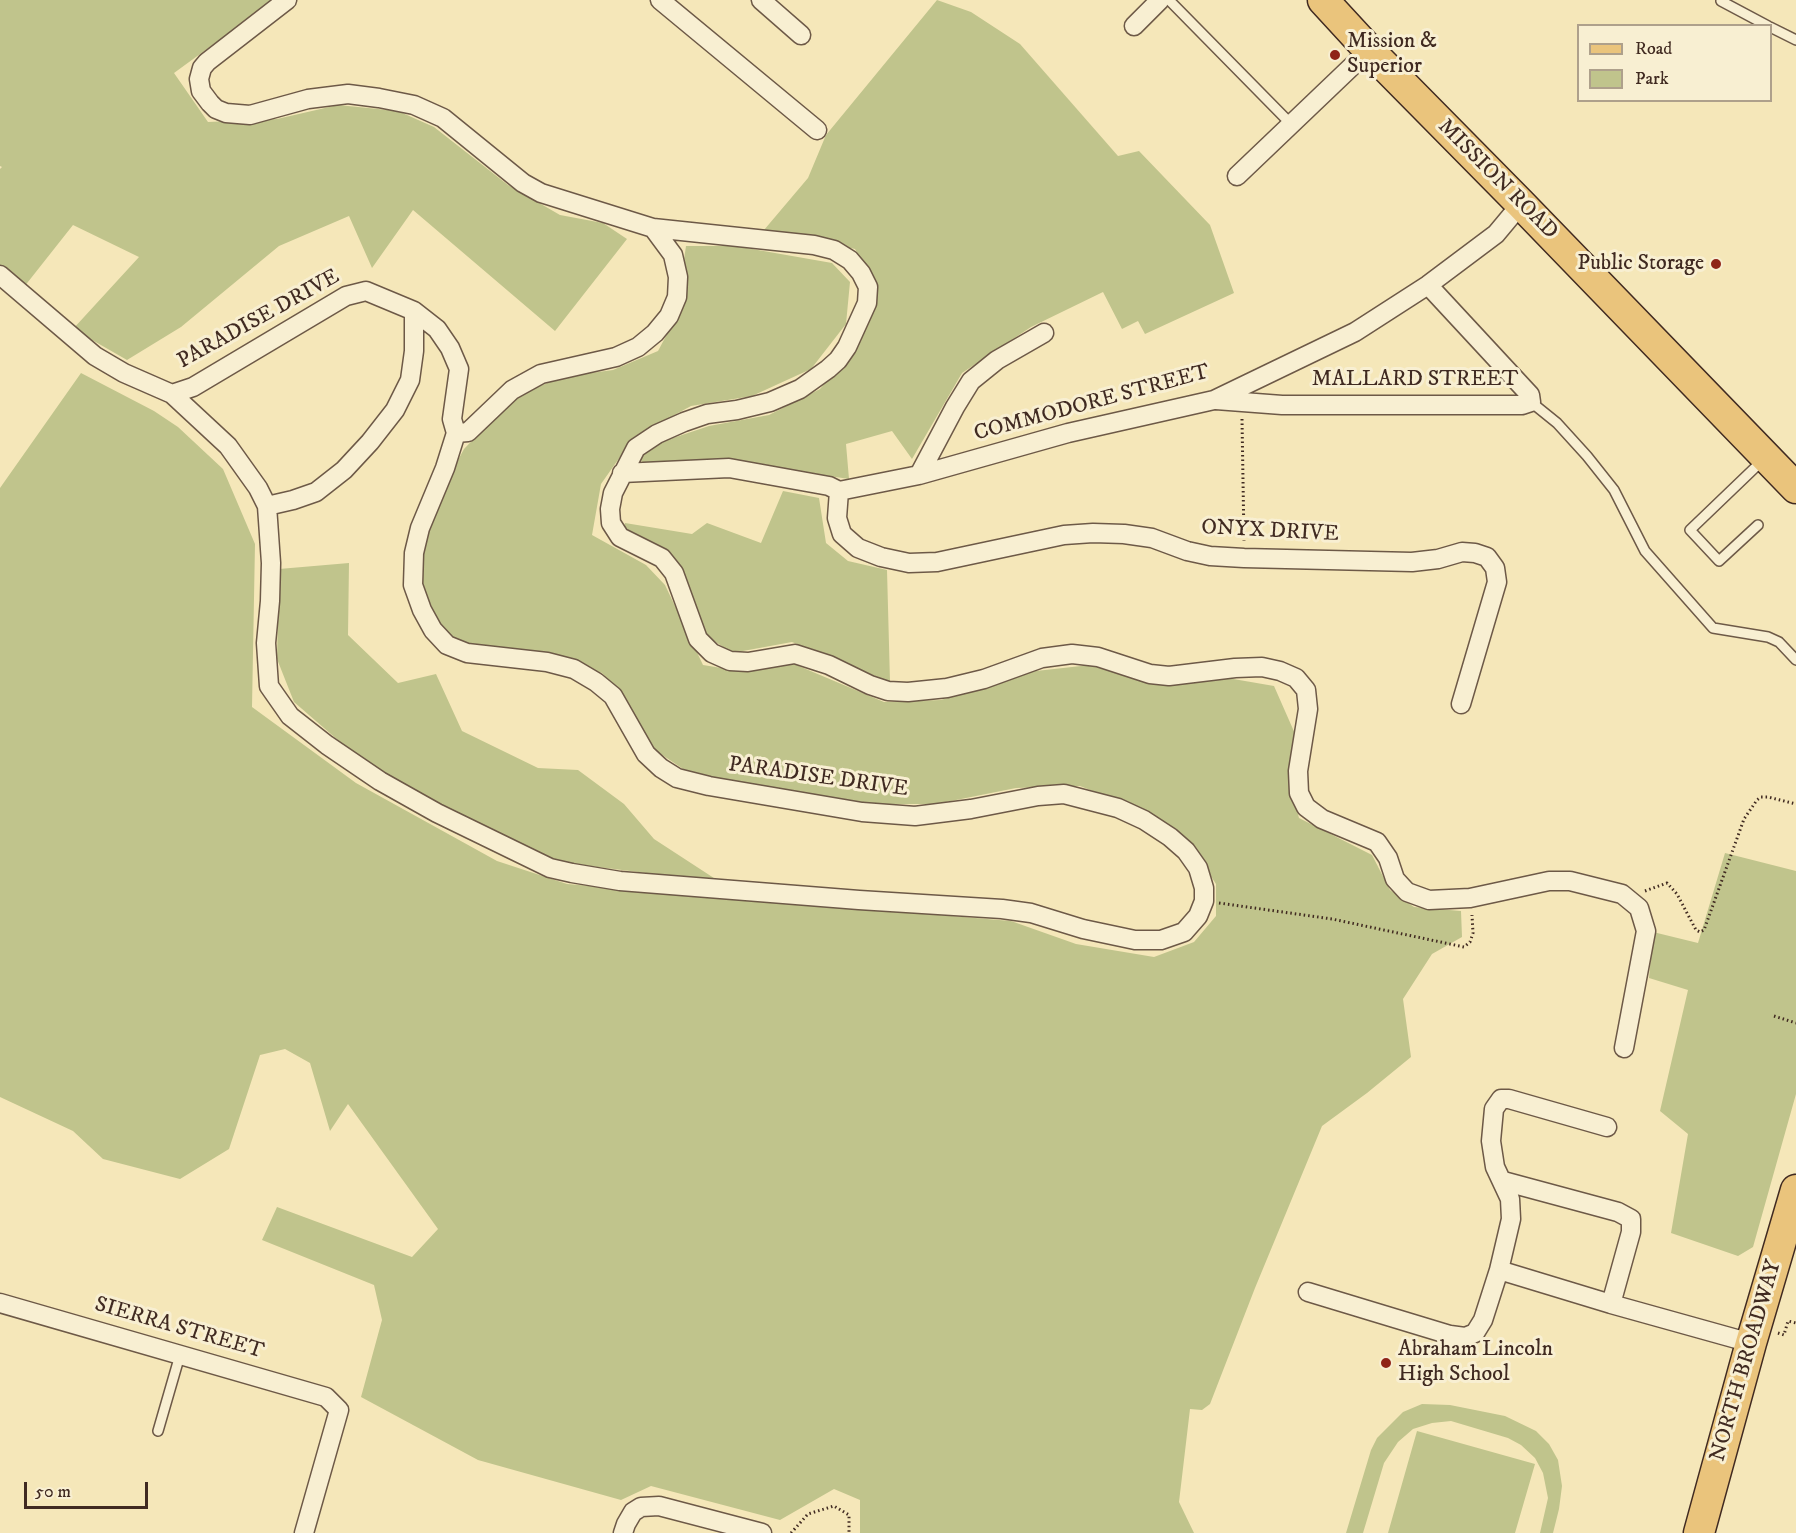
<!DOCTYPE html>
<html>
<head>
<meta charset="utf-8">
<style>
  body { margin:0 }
  #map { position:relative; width:1796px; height:1533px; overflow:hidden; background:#f5e7b9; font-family:"IM FELL DW Pica",serif }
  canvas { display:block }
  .legend { position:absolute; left:1577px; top:24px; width:195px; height:78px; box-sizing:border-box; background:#f8efd2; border:2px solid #aea08b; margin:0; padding:8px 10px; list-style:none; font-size:18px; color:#402a21 }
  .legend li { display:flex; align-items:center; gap:12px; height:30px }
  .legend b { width:30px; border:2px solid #aea08b }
  .scale { position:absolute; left:24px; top:1482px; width:124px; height:27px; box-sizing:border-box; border:3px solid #402a21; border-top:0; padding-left:8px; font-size:18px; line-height:21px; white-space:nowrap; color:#402a21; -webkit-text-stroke:4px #f8efd2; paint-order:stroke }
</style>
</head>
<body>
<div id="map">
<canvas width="1796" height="1533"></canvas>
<ul class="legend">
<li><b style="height:8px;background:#eac47c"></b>Road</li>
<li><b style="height:16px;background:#c0c48c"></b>Park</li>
</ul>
<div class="scale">50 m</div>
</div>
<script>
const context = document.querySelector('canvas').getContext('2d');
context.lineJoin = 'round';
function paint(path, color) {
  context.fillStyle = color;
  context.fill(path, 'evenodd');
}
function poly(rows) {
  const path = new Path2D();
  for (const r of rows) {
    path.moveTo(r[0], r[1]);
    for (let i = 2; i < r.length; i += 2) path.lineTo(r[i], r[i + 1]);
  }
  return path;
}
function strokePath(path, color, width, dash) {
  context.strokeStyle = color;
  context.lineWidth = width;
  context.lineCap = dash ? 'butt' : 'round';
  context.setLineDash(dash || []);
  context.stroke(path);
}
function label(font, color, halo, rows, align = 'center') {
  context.font = font + ' "IM FELL DW Pica",serif';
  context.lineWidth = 6;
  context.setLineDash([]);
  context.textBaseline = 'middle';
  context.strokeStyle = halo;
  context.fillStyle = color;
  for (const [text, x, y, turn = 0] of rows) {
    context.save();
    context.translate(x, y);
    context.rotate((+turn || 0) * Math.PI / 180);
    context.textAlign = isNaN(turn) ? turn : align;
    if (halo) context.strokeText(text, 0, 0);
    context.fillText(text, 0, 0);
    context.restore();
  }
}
paint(poly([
  [0,0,274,0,174,73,208,122,277,119,338,105,398,111,434,127,508,185,560,215,603,223,627,239,555,331,413,210,372,268,349,216,279,246,181,327,127,360,73,329,139,257,73,225,24,287,0,266,0,169,2,167,0,166],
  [937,0,971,12,1020,44,1118,156,1139,151,1210,225,1234,293,1145,334,1138,321,1122,329,1103,292,1031,327,962,373,912,459,892,431,846,444,849,479,730,461,646,466,639,458,664,441,709,426,769,415,820,389,861,341,877,288,855,249,764,230,808,178,826,135],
  [686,246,735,246,832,263,850,282,846,324,811,369,752,396,691,406,634,437,601,484,592,535,646,565,665,585,703,665,740,671,794,664,884,702,941,700,1027,672,1090,665,1135,677,1216,676,1274,686,1296,736,1288,777,1299,818,1372,855,1390,890,1414,907,1461,911,1462,937,1432,954,1403,999,1411,1057,1367,1093,1322,1126,1255,1288,1210,1404,1202,1410,1190,1409,1179,1502,1194,1533,860,1533,860,1500,834,1489,780,1520,651,1486,621,1500,478,1460,361,1397,382,1320,374,1285,262,1240,277,1207,412,1257,438,1229,348,1104,330,1131,310,1063,285,1049,260,1055,229,1149,180,1179,103,1159,73,1131,0,1097,0,488,81,373,154,411,178,427,223,469,255,544,252,707,356,783,497,861,567,884,1011,921,1076,944,1154,957,1194,942,1216,916,1216,884,1188,841,1136,808,1080,786,1016,788,936,804,869,804,692,775,652,748,628,702,602,673,550,656,479,649,443,633,418,575,432,508,464,449,513,398,561,377,613,370,658,351,681,308,682,273],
  [783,491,819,498,826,543,848,561,887,570,890,682,792,642,732,653,707,636,678,564,623,529,625,523,692,534,707,523,761,543],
  [349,563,348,635,398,683,436,674,462,731,538,768,578,770,624,804,654,839,720,882,557,862,472,825,354,754,294,702,277,659,279,569],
  [1725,853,1796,871,1796,1094,1753,1247,1738,1256,1671,1233,1688,1134,1660,1111,1688,990,1649,978,1653,932,1698,943],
  [1422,1404,1450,1405,1505,1416,1536,1431,1549,1444,1558,1460,1562,1486,1559,1509,1553,1533,1540,1533,1548,1498,1543,1473,1535,1458,1521,1445,1508,1438,1451,1421,1432,1423,1413,1429,1398,1442,1384,1463,1363,1533,1346,1533,1371,1450,1377,1438,1403,1412],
  [1417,1431,1535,1464,1515,1533,1388,1533]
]), '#c0c48c');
const lane = poly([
  [1169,0,1291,124],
  [1721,1,1768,26],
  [1770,27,1796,40],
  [1531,402,1557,423,1587,456,1614,490,1645,551,1713,628,1768,637,1779,642,1796,660],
  [1758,525,1719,561,1690,530,1764,459],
  [158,1431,180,1355]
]);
const street = poly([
  [287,0,207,62,202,68,199,79,201,91,210,103,216,109,226,113,250,115,308,99,348,94,379,98,414,105,443,118,523,183,541,193,653,228,814,245,834,250,850,260,861,273,868,287,867,303,847,347,838,360,828,369,800,389,770,402,737,410,707,414,684,422,657,434,636,448,613,493,610,509,611,523,620,537,662,558,674,573,698,639,712,653,730,661,748,662,795,654,829,665,870,685,888,691,908,692,947,688,984,679,1042,658,1072,654,1098,657,1150,674,1169,676,1235,668,1262,667,1280,671,1296,678,1306,690,1308,709,1298,771,1299,793,1306,807,1322,819,1377,842,1388,858,1395,879,1407,892,1429,900,1470,898,1549,881,1570,881,1622,894,1639,908,1646,931,1624,1048],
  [660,0,817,130],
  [761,0,801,35],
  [1134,26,1160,0],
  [1237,176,1369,50],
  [0,275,95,356,124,373,172,394,228,446,258,488,267,506,271,563,270,601,266,643,269,686,290,716,327,745,380,781,437,813,550,868,572,873,620,881,859,900,1002,909,1031,913,1083,929,1135,940,1161,940,1184,932,1198,916,1204,901,1204,888,1198,868,1186,851,1170,837,1144,820,1118,808,1064,794,1038,796,971,809,915,816,862,812,709,786,677,778,661,768,646,754,613,696,596,682,574,669,547,662,467,653,447,645,433,630,422,610,413,585,414,553,420,528,445,468,456,433,452,419,459,369,450,348,437,329,414,311,366,291,346,296,193,387,172,394],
  [1216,400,1282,405,1522,405,1531,402,1530,395,1428,285],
  [456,433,468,432,512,390,541,374,616,357,638,347,655,333,669,316,677,297,678,277,673,255,653,228],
  [622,473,729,468,829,486,839,491,919,475,1068,433,1214,400,1355,332,1428,285,1496,234,1521,204],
  [919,475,955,407,971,381,997,360,1044,333],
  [839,491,837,518,842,534,858,548,881,557,909,563,937,562,1064,535,1093,533,1124,534,1152,538,1187,551,1210,556,1244,558,1412,562,1438,559,1462,552,1475,553,1487,557,1495,568,1497,582,1461,704],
  [267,506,293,500,316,492,344,470,370,442,395,410,410,380,414,351,414,311],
  [1503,1181,1618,1212,1631,1219,1631,1232,1611,1304],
  [1499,1270,1611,1304,1751,1343],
  [1308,1292,1450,1335,1465,1337,1475,1333,1483,1320,1499,1270,1511,1219,1510,1199,1495,1167,1491,1141,1494,1109,1501,1099,1509,1099,1607,1127],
  [0,1303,326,1397,339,1410,304,1533],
  [623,1533,626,1524,633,1512,641,1507,659,1506,762,1533]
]);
const primary = poly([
  [1323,0,1369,50,1521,204,1796,488],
  [1699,1533,1751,1343,1796,1190]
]);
strokePath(lane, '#6d5947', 12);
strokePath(street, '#6d5947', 21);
strokePath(primary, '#402a21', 33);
strokePath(poly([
  [1242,419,1244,541],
  [1645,891,1667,883,1677,894,1696,930,1700,932,1704,930,1744,819,1757,800,1761,797,1768,797,1796,804],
  [1219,903,1332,919,1464,947,1470,942,1473,933,1472,915],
  [1774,1016,1796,1023],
  [1778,1333,1784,1335,1788,1321,1796,1323],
  [791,1533,808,1514,834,1506,849,1515,849,1533]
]), '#402a21', 3, [1.5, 3]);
strokePath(lane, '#f8efd2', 9);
strokePath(street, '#f8efd2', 18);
strokePath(primary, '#eac47c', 30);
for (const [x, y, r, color] of [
  [1335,55,6,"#8f2418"],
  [1716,264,6,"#8f2418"],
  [1386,1363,6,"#8f2418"]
]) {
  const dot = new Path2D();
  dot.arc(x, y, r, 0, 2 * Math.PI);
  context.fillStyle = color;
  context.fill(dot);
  strokePath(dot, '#f8efd2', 2);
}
label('22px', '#402a21', '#f8efd2', [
  ["Mission &",1347,42],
  ["Superior",1347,67],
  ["Public Storage",1704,264,"right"],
  ["Abraham Lincoln",1398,1350],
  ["High School",1398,1375]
], 'left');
label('22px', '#402a21', '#f8efd2', [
  ["MISSION ROAD",1497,180,45],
  ["PARADISE DRIVE",259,320,-29],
  ["MALLARD STREET",1415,380],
  ["COMMODORE STREET",1092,404,-15],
  ["ONYX DRIVE",1270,532,3],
  ["PARADISE DRIVE",818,778,8],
  ["SIERRA STREET",179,1329,16],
  ["NORTH BROADWAY",1747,1361,-74]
]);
</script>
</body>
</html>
